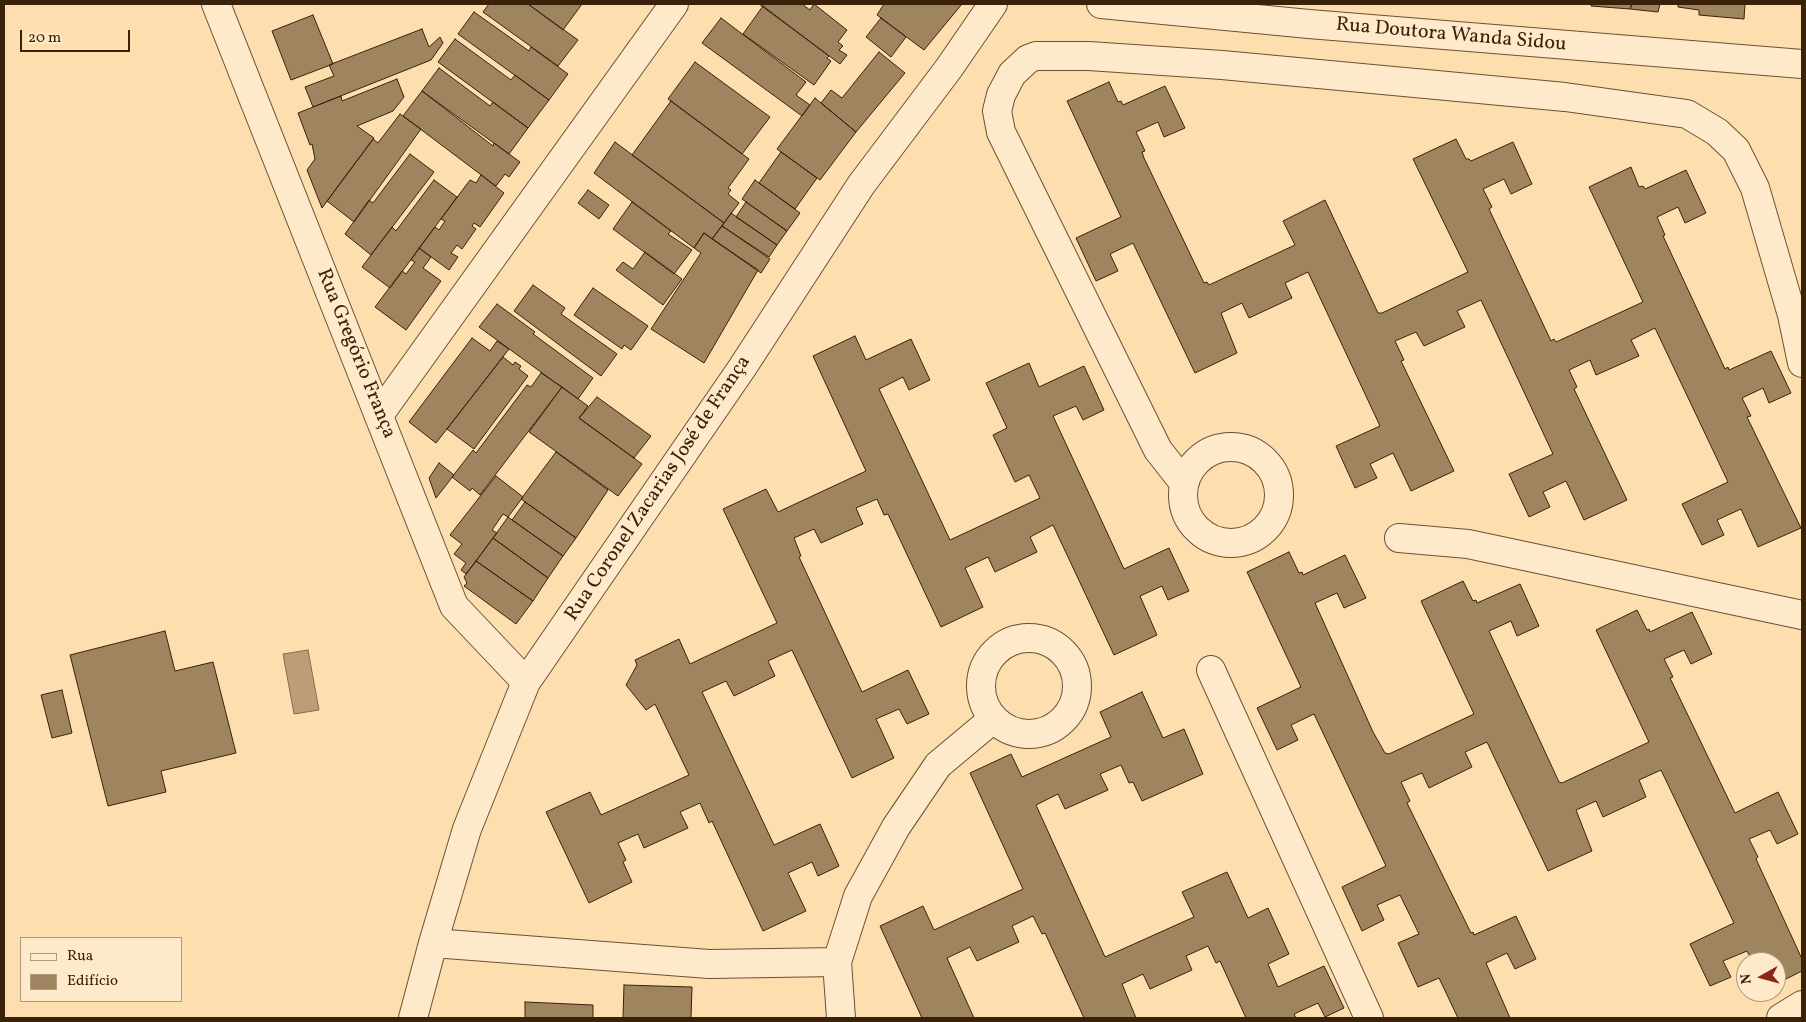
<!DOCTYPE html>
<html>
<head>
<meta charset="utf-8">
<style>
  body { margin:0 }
  #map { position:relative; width:1806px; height:1022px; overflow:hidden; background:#fddeaf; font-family:Vollkorn,serif }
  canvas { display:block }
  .frame { position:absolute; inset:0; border:5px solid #3a220a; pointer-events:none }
  .legend { position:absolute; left:20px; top:937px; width:162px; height:65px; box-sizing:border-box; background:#feeacb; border:1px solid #b09a7e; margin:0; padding:6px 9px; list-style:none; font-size:15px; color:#3a220a }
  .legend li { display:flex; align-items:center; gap:10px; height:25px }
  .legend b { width:25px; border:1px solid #b09a7e }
  .north { position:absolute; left:1736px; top:952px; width:50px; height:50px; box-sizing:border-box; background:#feeacb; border:1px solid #b09a7e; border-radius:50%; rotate:263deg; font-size:14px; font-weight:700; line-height:20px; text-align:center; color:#3a220a }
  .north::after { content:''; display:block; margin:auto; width:18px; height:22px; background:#8f2418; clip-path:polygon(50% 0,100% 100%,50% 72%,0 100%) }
  .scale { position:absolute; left:20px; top:30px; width:110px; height:22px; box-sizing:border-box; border:2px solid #3a220a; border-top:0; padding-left:6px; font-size:15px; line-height:18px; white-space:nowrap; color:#3a220a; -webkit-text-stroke:4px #feeacb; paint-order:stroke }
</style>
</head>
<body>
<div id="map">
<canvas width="1806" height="1022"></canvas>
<div class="frame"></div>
<ul class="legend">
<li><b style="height:6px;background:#feeacb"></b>Rua</li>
<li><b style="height:14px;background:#9f8460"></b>Edifício</li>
</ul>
<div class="north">N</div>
<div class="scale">20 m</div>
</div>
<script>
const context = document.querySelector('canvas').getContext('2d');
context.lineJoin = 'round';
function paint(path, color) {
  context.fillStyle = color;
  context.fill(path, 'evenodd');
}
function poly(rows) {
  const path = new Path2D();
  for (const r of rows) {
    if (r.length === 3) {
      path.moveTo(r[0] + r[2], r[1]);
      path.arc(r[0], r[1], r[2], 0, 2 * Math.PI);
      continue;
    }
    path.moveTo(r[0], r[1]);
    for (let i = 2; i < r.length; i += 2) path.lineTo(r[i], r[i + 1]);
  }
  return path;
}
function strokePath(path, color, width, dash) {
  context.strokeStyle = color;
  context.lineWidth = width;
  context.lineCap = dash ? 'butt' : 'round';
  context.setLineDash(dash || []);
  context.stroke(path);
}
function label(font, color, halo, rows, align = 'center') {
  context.font = font + ' Vollkorn,serif';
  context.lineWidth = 4;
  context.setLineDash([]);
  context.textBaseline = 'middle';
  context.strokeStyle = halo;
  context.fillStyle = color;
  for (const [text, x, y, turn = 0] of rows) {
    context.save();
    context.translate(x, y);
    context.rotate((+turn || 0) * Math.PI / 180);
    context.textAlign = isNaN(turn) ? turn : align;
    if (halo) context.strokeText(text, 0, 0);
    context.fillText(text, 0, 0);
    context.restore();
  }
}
const water = poly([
  [308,650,319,710,294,714,283,654,308,650]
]);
paint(water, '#bb9e77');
strokePath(water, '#876c4b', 1);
const building = poly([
  [489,4,528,4,578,40,558,66,483,12,489,4],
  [528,4,582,4,563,30,528,4],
  [759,4,802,4,810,10,814,4,847,30,838,42,843,46,839,50,847,55,840,64,759,4],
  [884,4,962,4,924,50,877,15,884,4],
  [1591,4,1632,4,1630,9,1591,6,1591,4],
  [1632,4,1660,4,1658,12,1630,9,1632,4],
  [1678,4,1745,4,1744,19,1699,15,1699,10,1678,7,1678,4],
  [763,6,829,56,827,58,831,61,814,85,743,34,763,6],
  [474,12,529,51,531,47,568,74,549,100,458,34,474,12],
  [313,15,333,64,291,80,272,31,313,15],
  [721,18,806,82,796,95,810,105,802,116,702,43,721,18],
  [881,18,906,37,891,57,866,37,881,18],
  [422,29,429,47,440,37,443,43,431,60,313,107,305,87,334,76,329,65,422,29],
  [455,39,511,80,515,75,549,100,528,128,438,62,455,39],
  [879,52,905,73,856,132,821,103,831,90,842,98,879,52],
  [695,62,770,117,742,154,668,99,695,62],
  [439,68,490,106,493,102,528,128,509,154,422,91,439,68],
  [397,79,404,97,393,111,357,126,374,138,322,208,307,170,315,159,312,144,310,145,298,113,341,96,342,101,397,79],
  [1109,82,1118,102,1121,101,1123,105,1165,86,1185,128,1164,137,1158,122,1136,132,1145,151,1142,152,1144,158,1204,283,1207,282,1209,285,1295,245,1283,221,1325,200,1378,313,1382,313,1468,272,1413,159,1456,139,1466,159,1469,159,1471,161,1513,142,1532,184,1511,194,1504,179,1483,189,1492,207,1489,209,1551,341,1554,339,1556,342,1643,302,1589,187,1631,167,1639,187,1643,186,1645,189,1686,170,1706,213,1685,223,1678,207,1657,217,1665,235,1663,236,1725,369,1728,367,1729,370,1771,351,1791,393,1769,403,1763,388,1742,398,1751,416,1747,417,1801,528,1758,547,1741,509,1717,520,1724,535,1702,545,1682,504,1728,482,1655,328,1631,340,1639,356,1596,375,1590,360,1569,370,1577,387,1574,389,1627,500,1584,520,1566,481,1543,492,1550,507,1529,517,1509,474,1553,454,1481,300,1457,311,1465,327,1424,346,1416,332,1395,341,1404,360,1401,361,1454,471,1411,491,1393,453,1370,464,1377,478,1355,488,1336,446,1380,426,1308,272,1285,283,1292,298,1249,318,1242,303,1221,313,1237,353,1195,373,1133,243,1110,254,1118,271,1096,281,1076,238,1121,217,1067,101,1109,82],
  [422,91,493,146,494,143,520,162,509,177,505,174,496,186,403,116,422,91],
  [815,98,856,132,820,180,777,149,815,98],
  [671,101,749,159,728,188,731,190,728,194,739,203,724,223,632,155,671,101],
  [400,114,421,129,354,222,327,201,373,139,378,143,400,114],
  [615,142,724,223,712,239,704,233,694,248,594,173,615,142],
  [781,152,817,178,795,209,759,183,781,152],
  [410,154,434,172,371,255,345,234,369,200,373,203,410,154],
  [481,175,504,193,480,227,474,223,472,226,476,229,462,249,457,245,451,253,458,257,449,270,419,248,435,227,439,230,445,221,441,219,470,180,476,183,481,175],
  [434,180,457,197,390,288,362,267,392,227,396,231,434,180],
  [755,180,800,213,787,231,742,199,755,180],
  [588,190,609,205,599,219,578,203,588,190],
  [632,202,671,231,668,234,692,250,674,274,613,229,632,202],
  [746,202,787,231,777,245,736,217,746,202],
  [731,213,777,245,769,257,722,226,731,213],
  [722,226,770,259,761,273,712,239,722,226],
  [704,233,758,270,704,363,651,329,701,253,694,248,704,233],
  [419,248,431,257,423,268,441,281,406,330,375,307,402,271,406,274,415,262,411,260,419,248],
  [645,252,682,279,663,305,616,270,623,262,633,269,645,252],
  [533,285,565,308,561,314,617,354,601,376,514,311,533,285],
  [593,288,648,326,631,350,624,345,622,349,574,315,593,288],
  [497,304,535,332,533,334,593,378,578,399,479,327,497,304],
  [855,336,866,360,911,339,930,380,909,390,903,377,879,389,950,540,1040,498,1029,475,1015,482,993,435,1007,428,986,383,1029,363,1039,387,1084,366,1104,410,1083,420,1076,406,1053,416,1124,569,1169,548,1189,591,1168,600,1162,586,1140,596,1157,635,1114,655,1053,525,1030,537,1037,552,995,572,988,557,965,568,983,607,941,627,888,514,884,515,877,499,856,508,863,524,821,543,814,529,794,538,801,556,799,557,862,692,908,670,929,714,907,724,899,709,876,719,894,758,852,778,792,650,768,661,775,676,734,696,726,681,702,692,774,845,820,824,839,866,818,876,812,862,788,873,806,911,763,931,712,821,709,823,700,803,680,812,688,828,644,848,638,834,618,843,626,860,623,862,632,882,589,903,546,812,590,792,601,815,689,775,655,704,646,710,626,685,637,665,635,660,679,639,690,664,777,623,723,509,766,489,778,512,866,471,813,356,855,336],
  [472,338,490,351,497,341,509,349,436,443,409,422,472,338],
  [503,357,513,365,515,362,521,366,519,369,528,376,474,449,447,429,503,357],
  [541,373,562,387,480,495,472,488,470,491,452,477,473,450,476,453,527,385,531,387,541,373],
  [562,387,588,406,579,418,642,464,618,496,529,432,562,387],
  [597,397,651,436,634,458,579,418,597,397],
  [556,452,608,490,576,538,521,499,556,452],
  [439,463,454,475,436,498,429,478,439,463],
  [496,476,523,497,508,517,503,514,492,530,497,533,466,574,461,570,466,563,454,554,462,544,450,535,496,476],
  [525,502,576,538,563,556,512,520,525,502],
  [508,517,563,556,548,578,493,538,508,517],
  [493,538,548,578,533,601,476,561,493,538],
  [1289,552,1299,573,1302,572,1303,575,1345,555,1366,598,1344,608,1337,593,1315,603,1373,732,1385,753,1389,754,1474,714,1421,601,1463,581,1473,601,1476,600,1477,603,1520,584,1539,626,1517,636,1511,621,1489,631,1559,782,1562,783,1649,742,1596,630,1637,610,1647,630,1649,629,1650,632,1692,612,1712,654,1691,664,1684,650,1664,659,1673,677,1670,678,1735,813,1778,792,1798,834,1777,844,1770,830,1749,839,1758,857,1756,859,1802,959,1802,971,1776,984,1776,962,1753,962,1747,951,1723,961,1731,977,1710,986,1690,944,1734,923,1661,770,1639,780,1646,797,1603,817,1596,801,1576,810,1592,851,1548,871,1487,742,1465,752,1472,767,1429,788,1422,773,1401,782,1410,801,1407,803,1471,933,1473,932,1474,935,1516,916,1536,959,1515,969,1507,953,1486,963,1510,1018,1458,1018,1439,978,1418,987,1398,943,1419,934,1400,895,1377,905,1384,920,1362,931,1342,887,1386,866,1314,714,1291,725,1298,740,1277,750,1257,708,1301,687,1247,572,1289,552],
  [476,561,533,601,516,624,464,586,467,583,464,577,476,561],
  [165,631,175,671,213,662,236,753,161,771,166,792,108,806,70,655,165,631],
  [62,690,72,733,52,738,41,695,62,690],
  [1142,692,1163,738,1184,729,1203,774,1142,801,1133,782,1129,783,1121,765,1100,774,1108,790,1065,809,1058,794,1036,805,1105,957,1194,917,1182,892,1227,872,1248,918,1268,908,1289,954,1268,964,1278,987,1324,966,1344,1008,1325,1017,1318,1003,1294,1014,1296,1018,1246,1018,1220,961,1216,963,1208,946,1186,956,1192,970,1150,989,1143,974,1122,984,1136,1018,1084,1018,1045,933,1042,934,1033,916,1012,926,1019,942,977,961,970,947,947,958,974,1018,922,1018,880,926,923,906,934,930,1023,889,970,773,1011,754,1022,777,1111,737,1100,712,1142,692],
  [624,985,692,987,691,1018,623,1018,624,985],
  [525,1002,593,1005,593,1018,525,1018,525,1002]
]);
paint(building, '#9f8460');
strokePath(building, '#3a220a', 1);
const street = poly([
  [216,4,454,606,526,682],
  [1101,4,1309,24,1802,64],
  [379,415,674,4],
  [1231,495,48],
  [1184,483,1158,450,1001,132,997,111,1001,95,1012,74,1028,59,1036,56,1089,56,1222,65,1565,97,1687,114,1717,132,1736,150,1755,188,1792,315,1802,363],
  [1399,538,1468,544,1802,615],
  [1029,686,48],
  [1211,670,1369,1018],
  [433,943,709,964,837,962,841,1018],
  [837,962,858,896,896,827,938,765,993,719],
  [413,1018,433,943,467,829,526,682,742,368,861,185,949,68,993,4],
  [1781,1018,1802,1005]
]);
strokePath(street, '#6b5133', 30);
strokePath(street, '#feeacb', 28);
label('20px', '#3a220a', '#feeacb', [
  ["Rua Doutora Wanda Sidou",1451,36,5],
  ["Rua Gregório França",355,354,68],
  ["Rua Coronel Zacarias José de França",659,489,-56]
]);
</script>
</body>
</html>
